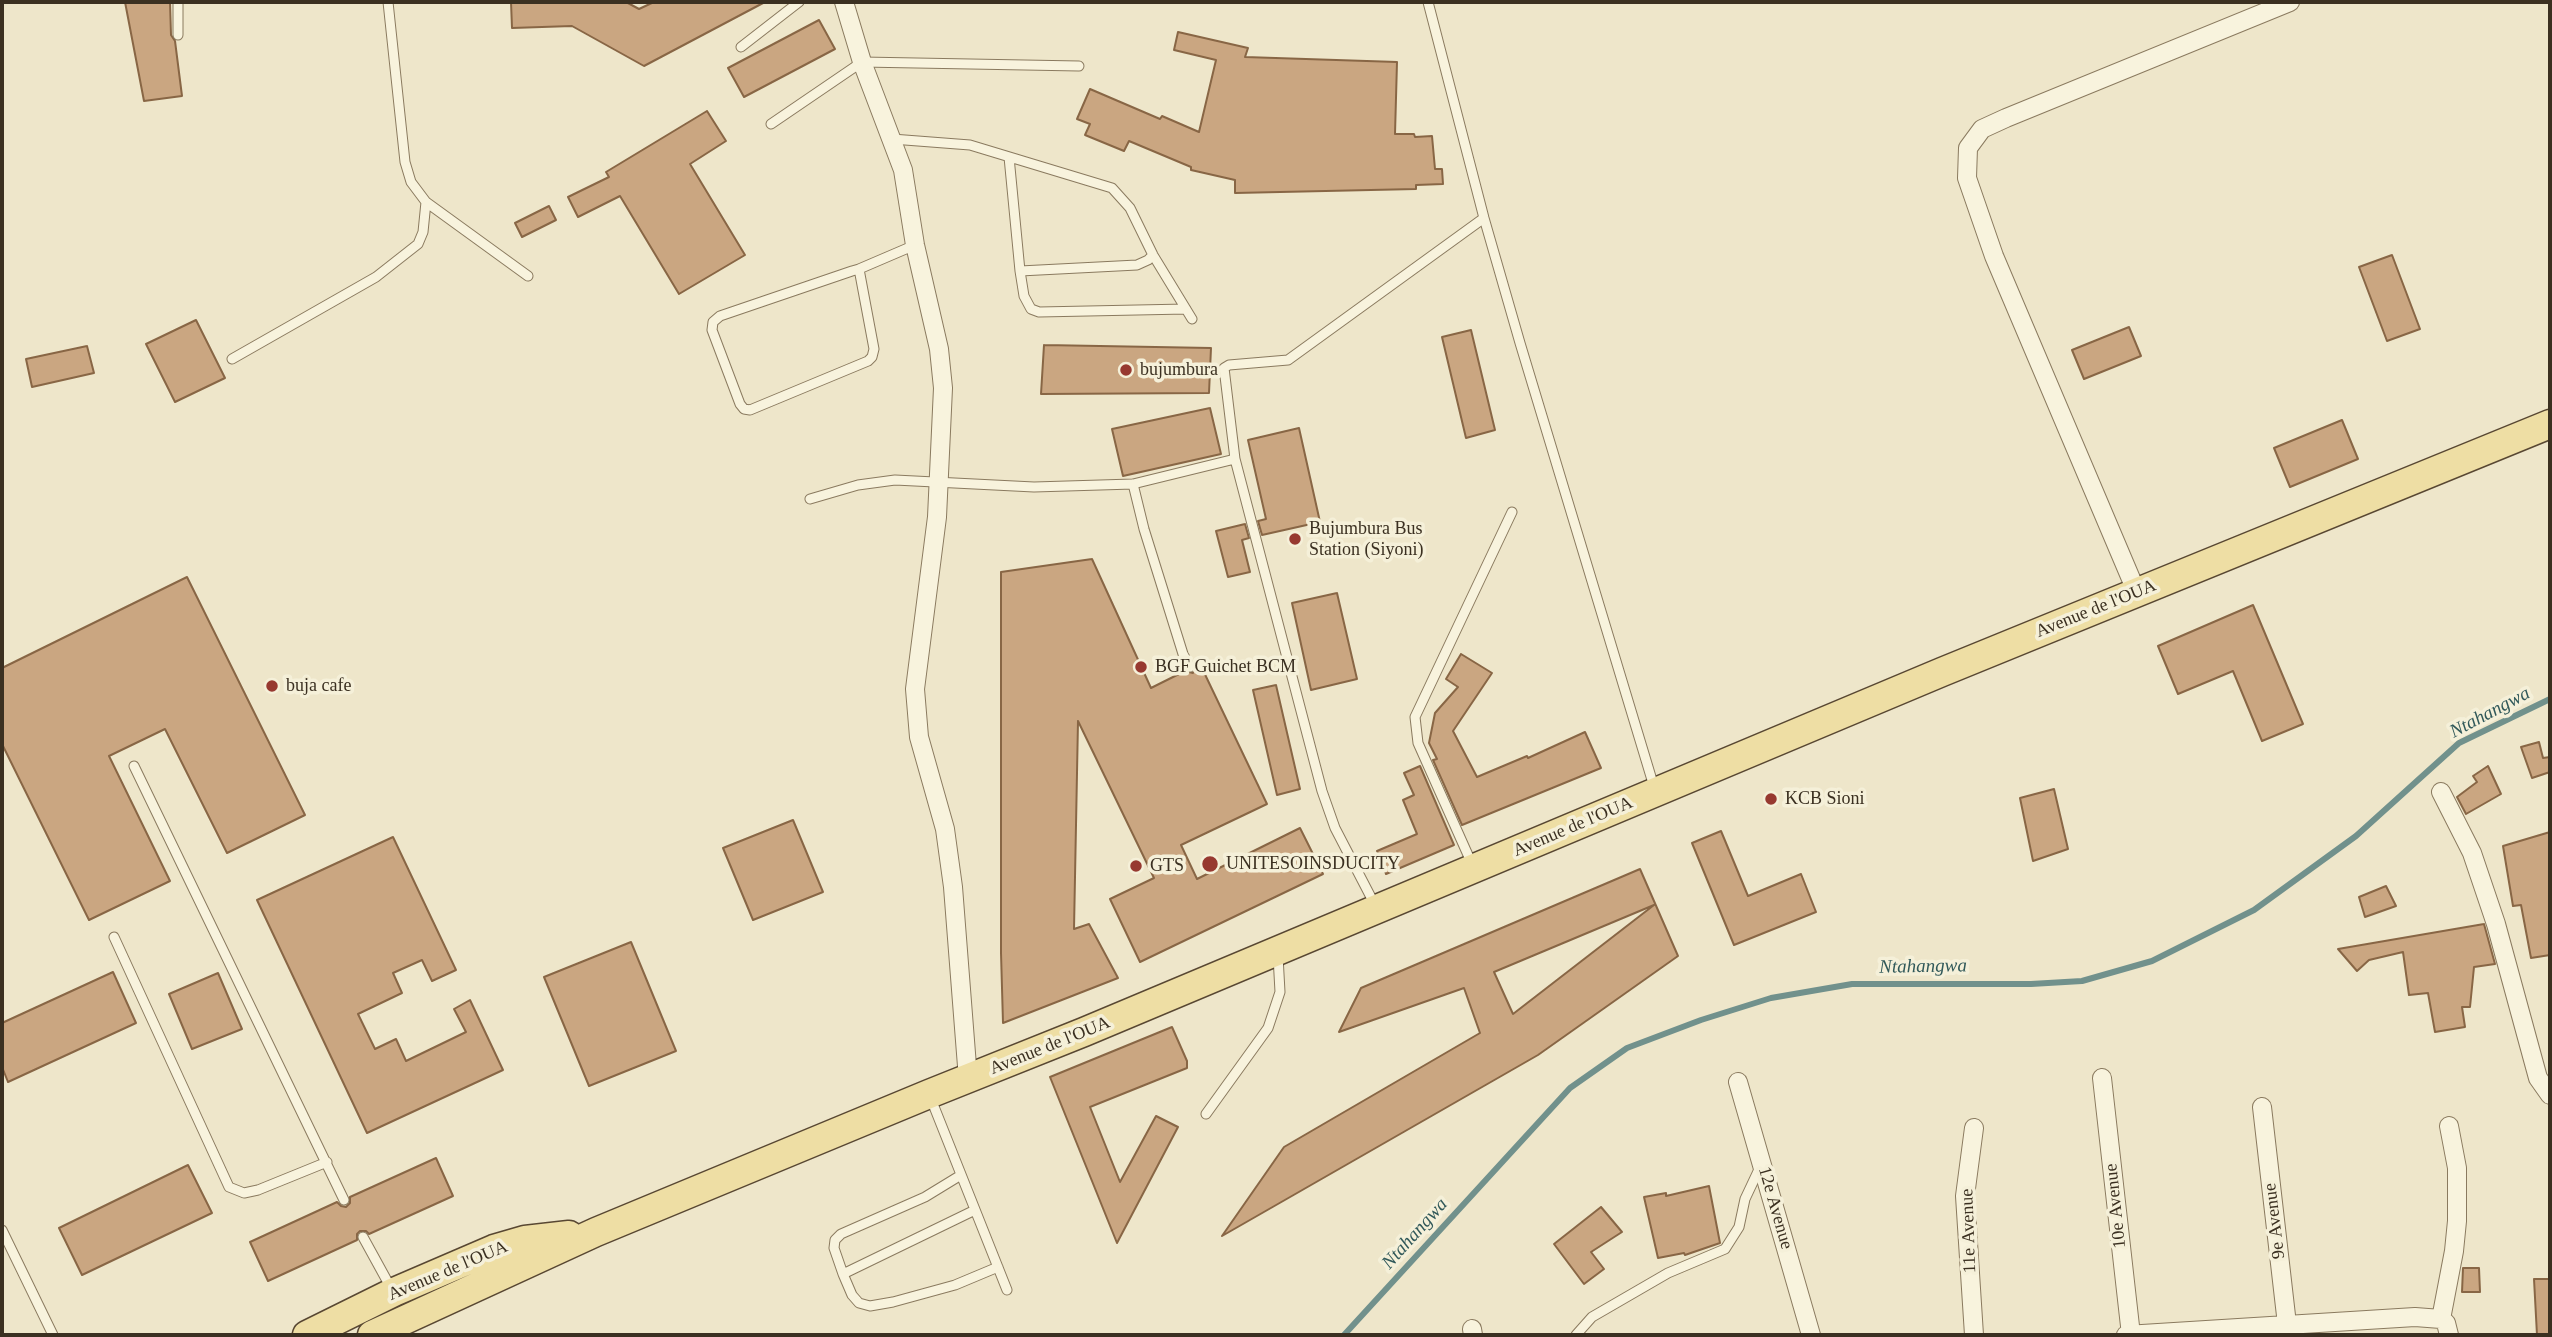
<!DOCTYPE html>
<html>
<head>
<meta charset="utf-8">
<style>
  body { margin:0 }
  #map { position:relative; width:2552px; height:1337px; overflow:hidden; background:#eee6ca; font-family:"Times New Roman",serif }
  canvas { display:block }
  .frame { position:absolute; inset:0; border:4px solid #3b3021; pointer-events:none }
</style>
</head>
<body>
<div id="map">
<canvas width="2552" height="1337"></canvas>
<div class="frame"></div>
</div>
<script>
const context = document.querySelector('canvas').getContext('2d');
context.lineJoin = 'round';
function poly(rows) {
  const path = new Path2D();
  for (const r of rows) {
    path.moveTo(r[0], r[1]);
    for (let i = 2; i < r.length; i += 2) path.lineTo(r[i], r[i + 1]);
  }
  return path;
}
function strokePath(path, color, width, dash) {
  context.strokeStyle = color;
  context.lineWidth = width;
  context.lineCap = dash ? 'butt' : 'round';
  context.setLineDash(dash || []);
  context.stroke(path);
}
function paint(path, color) {
  context.fillStyle = color;
  context.fill(path, 'evenodd');
}
function label(font, color, halo, rows, align = 'center') {
  context.font = font + ' "Times New Roman",serif';
  context.lineWidth = 7;
  context.setLineDash([]);
  context.textBaseline = 'middle';
  context.strokeStyle = halo;
  context.fillStyle = color;
  for (const [text, x, y, turn = 0] of rows) {
    context.save();
    context.translate(x, y);
    context.rotate((+turn || 0) * Math.PI / 180);
    context.textAlign = isNaN(turn) ? turn : align;
    if (halo) context.strokeText(text, 0, 0);
    context.fillText(text, 0, 0);
    context.restore();
  }
}
strokePath(poly([
  [1344,1335,1570,1088,1627,1048,1701,1020,1771,998,1852,984,2031,984,2082,981,2152,961,2254,910,2356,836,2459,743,2550,699]
]), '#71918c', 6);
const building = poly([
  [125,2,170,2,171,35,175,41,182,96,144,101,125,2],
  [511,2,626,2,639,9,654,2,765,2,644,66,572,26,512,28,511,2],
  [819,20,835,49,744,97,728,68,819,20],
  [1178,32,1248,48,1245,57,1397,62,1395,134,1414,134,1415,137,1432,136,1435,169,1442,169,1443,184,1416,185,1416,189,1235,193,1235,180,1191,170,1191,167,1129,141,1124,151,1085,135,1090,124,1077,119,1090,89,1160,119,1162,116,1199,132,1216,60,1174,50,1178,32],
  [707,111,726,141,690,164,745,255,679,294,620,196,578,217,568,197,609,177,606,172,707,111],
  [549,206,556,220,522,237,515,223,549,206],
  [2392,255,2420,329,2387,341,2359,267,2392,255],
  [196,320,225,378,175,402,146,344,196,320],
  [2129,327,2141,356,2084,379,2072,350,2129,327],
  [1471,330,1495,430,1466,438,1442,337,1471,330],
  [1044,345,1211,348,1209,393,1041,394,1044,345],
  [87,346,94,373,32,387,26,359,87,346],
  [1210,408,1221,454,1123,476,1112,429,1210,408],
  [2342,420,2358,459,2290,487,2274,448,2342,420],
  [1299,428,1320,522,1262,535,1258,521,1266,519,1248,440,1299,428],
  [1245,524,1249,538,1242,540,1250,572,1228,577,1216,531,1245,524],
  [1092,559,1151,688,1185,671,1193,673,1200,664,1267,804,1181,845,1197,879,1300,828,1323,874,1140,962,1110,899,1154,878,1078,721,1074,929,1089,924,1118,978,1003,1023,1001,953,1001,572,1092,559],
  [187,577,305,815,227,853,165,729,109,756,170,881,89,920,2,744,2,668,187,577],
  [1337,593,1357,679,1311,690,1292,603,1337,593],
  [2253,605,2303,724,2262,741,2233,671,2178,694,2158,646,2253,605],
  [1461,654,1492,673,1453,731,1477,777,1527,756,1528,758,1585,732,1601,768,1462,825,1433,760,1437,759,1429,743,1435,713,1458,687,1446,679,1461,654],
  [1276,685,1300,789,1277,795,1253,690,1276,685],
  [2539,742,2543,758,2550,757,2550,772,2532,778,2521,747,2539,742],
  [1420,766,1454,845,1386,874,1377,851,1417,834,1403,800,1414,795,1404,773,1420,766],
  [2488,766,2501,794,2466,814,2457,797,2477,782,2473,776,2488,766],
  [2054,789,2068,849,2033,861,2020,798,2054,789],
  [793,820,823,892,753,920,723,848,793,820],
  [1721,831,1748,896,1801,874,1816,912,1734,945,1692,843,1721,831],
  [2550,832,2550,955,2531,958,2521,905,2513,906,2503,846,2550,832],
  [393,837,456,970,432,981,422,960,393,973,402,993,358,1014,375,1049,396,1039,406,1061,466,1032,454,1009,470,1000,503,1070,367,1133,257,900,393,837],
  [1640,869,1678,956,1538,1055,1222,1236,1284,1147,1480,1033,1464,988,1339,1032,1361,988,1640,869],
  [1654,905,1513,1014,1494,972,1654,905],
  [2386,886,2396,906,2365,917,2359,897,2386,886],
  [2484,924,2495,964,2474,967,2470,1007,2462,1007,2465,1027,2435,1032,2428,993,2409,995,2403,952,2369,960,2357,971,2338,949,2484,924],
  [631,942,676,1051,589,1086,544,977,631,942],
  [113,972,136,1023,8,1082,2,1067,2,1023,113,972],
  [218,973,242,1029,192,1049,169,994,218,973],
  [1172,1027,1187,1061,1187,1068,1090,1107,1120,1182,1156,1116,1178,1127,1117,1243,1050,1077,1172,1027],
  [436,1158,453,1196,369,1234,366,1231,360,1231,357,1234,357,1240,268,1281,250,1242,337,1202,341,1206,346,1207,350,1203,350,1197,436,1158],
  [188,1165,212,1213,82,1275,59,1228,188,1165],
  [1709,1186,1720,1243,1685,1255,1684,1253,1658,1258,1644,1197,1666,1193,1666,1196,1709,1186],
  [1601,1207,1622,1232,1591,1252,1604,1269,1584,1284,1554,1244,1601,1207],
  [2463,1268,2479,1268,2480,1292,2462,1292,2463,1268],
  [2534,1279,2550,1279,2549,1335,2537,1335,2534,1279]
]);
paint(building, '#caa681');
strokePath(building, '#886645', 2);
const lane = poly([
  [178,2,178,35],
  [388,2,405,162,411,182,426,202,528,276],
  [1428,2,1484,218,1520,343,1655,790],
  [741,47,799,2],
  [771,124,862,62,1079,66],
  [892,139,970,145,1112,188,1130,208,1153,255,1192,319],
  [1009,157,1020,271,1024,296,1031,309,1039,312,1186,309],
  [859,269,874,349,872,357,868,361,750,410,744,409,740,404,712,330,713,322,720,316,852,271,859,269,915,245],
  [1020,271,1137,265,1148,260,1153,255],
  [232,359,376,277,418,244,423,232,426,202],
  [1235,459,1224,368,1229,365,1288,360,1484,218],
  [1133,484,1144,529,1183,654,1190,667],
  [810,499,858,485,895,480,1034,487,1133,484,1235,459,1322,791,1335,828,1375,905],
  [134,766,344,1200],
  [1472,864,1418,743,1415,717,1512,512],
  [114,937,229,1187,244,1193,258,1190,327,1162],
  [931,1099,1007,1290],
  [1206,1114,1268,1028,1280,992,1278,956],
  [975,1210,843,1274,852,1295,859,1303,870,1306,893,1302,955,1285,998,1267],
  [2,1230,53,1335],
  [363,1237,391,1288],
  [843,1274,834,1248,835,1240,841,1234,925,1197,961,1175],
  [1576,1335,1592,1317,1668,1273,1725,1249,1739,1227,1745,1199,1761,1165]
]);
const street = poly([
  [844,2,862,62,903,170,915,245,939,349,943,388,937,517,915,689,919,737,945,829,953,887,968,1079],
  [2137,593,1994,256,1967,178,1968,148,1982,129,2006,118,2290,2],
  [2441,792,2472,853,2496,924,2538,1078,2550,1095],
  [2102,1078,2131,1335],
  [1738,1082,1811,1335],
  [2262,1107,2288,1333],
  [1974,1128,1965,1196,1974,1335],
  [2441,1319,2454,1251,2457,1221,2457,1168,2449,1126],
  [1472,1329,1473,1335],
  [2126,1335,2415,1317,2441,1319,2446,1323,2449,1335]
]);
const primary = poly([
  [307,1335,394,1292,494,1249,525,1240,569,1235],
  [372,1335,596,1232,929,1094,1084,1032,1942,672,2550,424]
]);
strokePath(lane, '#8a7a5f', 11);
strokePath(street, '#8a7a5f', 20);
strokePath(primary, '#584732', 31);
strokePath(lane, '#f8f3dd', 9);
strokePath(street, '#f8f3dd', 18);
strokePath(primary, '#eedea4', 28);
for (const [x, y, r, color] of [
  [1126,370,7,"#973930"],
  [1295,539,7,"#973930"],
  [1141,667,7,"#973930"],
  [272,686,7,"#973930"],
  [1771,799,7,"#973930"],
  [1210,864,9,"#973930"],
  [1136,866,7,"#973930"]
]) {
  const dot = new Path2D();
  dot.arc(x, y, r, 0, 2 * Math.PI);
  context.fillStyle = color;
  context.fill(dot);
  strokePath(dot, '#f5f0d9', 2.5);
}
label('18px', '#3b3021', '#f5f0d9', [
  ["bujumbura",1140,370],
  ["Bujumbura Bus",1309,529],
  ["Station (Siyoni)",1309,550],
  ["BGF Guichet BCM",1155,667],
  ["buja cafe",286,686],
  ["KCB Sioni",1785,799],
  ["UNITESOINSDUCITY",1226,864],
  ["GTS",1150,866]
], 'left');
label('18px', '#3b3021', '#f5f0d9', [
  ["Avenue de l'OUA",2096,609,-22],
  ["Avenue de l'OUA",1573,827,-23],
  ["Avenue de l'OUA",1050,1046,-22],
  ["10e Avenue",2116,1206,-96],
  ["12e Avenue",1775,1208,74],
  ["9e Avenue",2275,1221,-97],
  ["11e Avenue",1969,1231,-92],
  ["Avenue de l'OUA",448,1271,-23]
]);
label('italic 19px', '#31595a', '#f5f0d9', [
  ["Ntahangwa",2490,713,-28],
  ["Ntahangwa",1923,967,-1],
  ["Ntahangwa",1415,1234,-48]
]);
</script>
</body>
</html>
